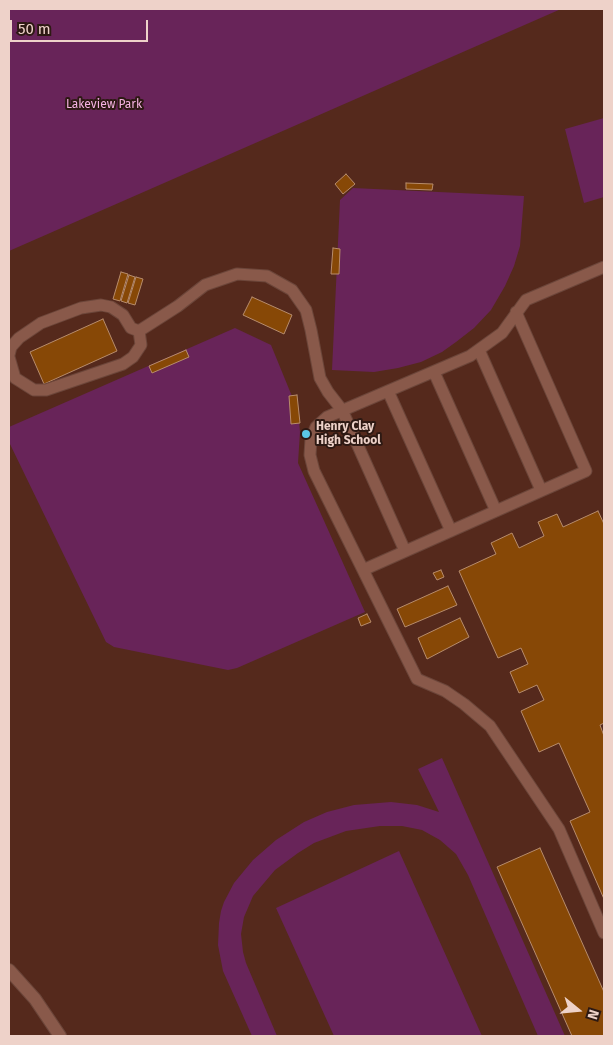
<!DOCTYPE html>
<html>
<head>
<meta charset="utf-8">
<style>
  body { margin:0 }
  #map { position:relative; width:613px; height:1045px; overflow:hidden; background:#55291c; font-family:"Fira Sans",sans-serif }
  canvas { display:block }
  .frame { position:absolute; inset:0; border:10px solid #eed2c9; pointer-events:none }
  .north { position:absolute; left:553px; top:985px; width:50px; height:50px; -webkit-text-stroke:4px #2d1913; paint-order:stroke; rotate:107deg; font-size:14px; font-weight:700; line-height:20px; text-align:center; color:#eed2c9 }
  .north::after { content:''; display:block; margin:auto; width:18px; height:22px; background:#eed2c9; clip-path:polygon(50% 0,100% 100%,50% 72%,0 100%) }
  .scale { position:absolute; left:10px; top:20px; width:138px; height:22px; box-sizing:border-box; border:2px solid #eed2c9; border-top:0; padding-left:6px; font-size:15px; line-height:18px; white-space:nowrap; color:#eed2c9; -webkit-text-stroke:4px #2d1913; paint-order:stroke }
</style>
</head>
<body>
<div id="map">
<canvas width="613" height="1045"></canvas>
<div class="frame"></div>
<div class="north">N</div>
<div class="scale">50 m</div>
</div>
<script>
const context = document.querySelector('canvas').getContext('2d');
context.lineJoin = 'round';
function paint(path, color) {
  context.fillStyle = color;
  context.fill(path, 'evenodd');
}
function poly(rows) {
  const path = new Path2D();
  for (const r of rows) {
    path.moveTo(r[0], r[1]);
    for (let i = 2; i < r.length; i += 2) path.lineTo(r[i], r[i + 1]);
  }
  return path;
}
function strokePath(path, color, width, dash) {
  context.strokeStyle = color;
  context.lineWidth = width;
  context.lineCap = dash ? 'butt' : 'round';
  context.setLineDash(dash || []);
  context.stroke(path);
}
function label(font, color, halo, rows, align = 'center') {
  context.font = font + ' "Fira Sans",sans-serif';
  context.lineWidth = 4;
  context.setLineDash([]);
  context.textBaseline = 'middle';
  context.strokeStyle = halo;
  context.fillStyle = color;
  for (const [text, x, y, turn = 0] of rows) {
    context.save();
    context.translate(x, y);
    context.rotate((+turn || 0) * Math.PI / 180);
    context.textAlign = isNaN(turn) ? turn : align;
    if (halo) context.strokeText(text, 0, 0);
    context.fillText(text, 0, 0);
    context.restore();
  }
}
paint(poly([
  [9,9,561,9,9,251],
  [604,118,604,197,584,203,565,129],
  [353,188,524,196,520,246,514,266,505,286,491,310,474,328,456,342,442,352,421,362,398,368,374,372,332,370,340,200],
  [235,328,271,345,298,411,300,432,298,463,365,612,237,668,228,670,114,647,106,642,9,442,9,427],
  [442,758,565,1036,538,1036,468,875,456,854,440,840,422,830,402,826,380,826,346,831,314,843,298,853,275,870,253,896,244,917,241,934,243,952,246,963,277,1036,252,1036,223,971,218,945,219,923,221,911,224,902,234,883,253,860,276,840,304,822,327,812,354,805,391,802,417,805,439,812,418,769],
  [399,851,482,1036,334,1036,276,908]
]), '#682459');
const building = poly([
  [346,174,355,184,343,194,335,184,346,174],
  [406,183,433,184,432,190,406,189,406,183],
  [333,248,340,249,339,274,331,274,333,248],
  [121,272,128,274,120,301,113,299,121,272],
  [129,275,135,277,127,303,121,301,129,275],
  [136,277,143,279,135,305,128,303,136,277],
  [252,297,292,315,284,334,243,315,252,297],
  [103,319,117,351,44,384,30,352,103,319],
  [186,350,189,357,152,373,149,366,186,350],
  [297,395,300,423,291,424,289,396,297,395],
  [598,511,604,524,604,723,600,725,604,736,604,899,570,821,590,812,559,743,539,752,521,711,544,700,537,685,519,693,510,672,528,664,521,648,498,658,459,571,496,554,491,543,512,533,519,548,544,536,538,522,557,514,563,527,598,511],
  [441,570,444,577,437,580,433,573,441,570],
  [448,586,457,605,405,627,397,609,448,586],
  [367,614,371,622,361,626,358,618,367,614],
  [460,618,469,637,427,659,418,638,460,618],
  [540,848,604,992,604,1036,572,1036,497,867,540,848]
]);
paint(building, '#874806');
strokePath(building, '#b78c6c', 1);
const lane = poly([
  [604,267,526,300,502,333,470,356,327,417,316,427,311,439,310,455,314,471,417,679,445,691,464,704,490,726,559,829,604,933],
  [139,331,178,306,205,285,237,274,267,276,292,290,306,310,311,330,320,378,328,392,342,410,405,551],
  [479,350,541,490],
  [9,355,11,347,19,338,41,323,81,308,101,305,111,307,123,315,131,328,139,331],
  [9,357,15,378,34,390,46,390,123,364,133,357,141,345,139,331],
  [434,372,496,511],
  [388,391,451,531],
  [363,570,586,471,516,312]
]);
const street = poly([
  [9,970,35,999,60,1036]
]);
strokePath(lane, '#6c463a', 13);
strokePath(street, '#6c463a', 14);
strokePath(lane, '#89594a', 11);
strokePath(street, '#89594a', 12);
for (const [x, y, r, color] of [
  [306,434,5,"#5ac8e5"]
]) {
  const dot = new Path2D();
  dot.arc(x, y, r, 0, 2 * Math.PI);
  context.fillStyle = color;
  context.fill(dot);
  strokePath(dot, '#2d1913', 2);
}
label('12px', '#f6b2e2', '#2d1913', [
  ["Lakeview Park",104,105]
]);
label('bold 12px', '#eed2c9', '#2d1913', [
  ["Henry Clay",316,427],
  ["High School",316,441]
], 'left');
</script>
</body>
</html>
